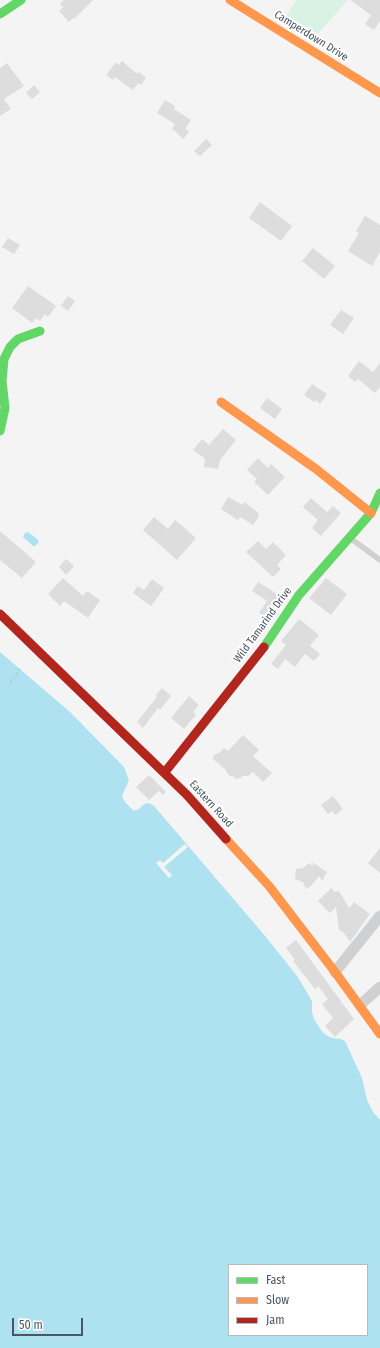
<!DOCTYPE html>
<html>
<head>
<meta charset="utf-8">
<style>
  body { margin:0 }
  #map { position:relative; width:380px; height:1348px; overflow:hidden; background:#f4f4f4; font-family:"Fira Sans Condensed",sans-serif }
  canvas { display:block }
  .legend { position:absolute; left:228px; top:1264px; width:140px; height:72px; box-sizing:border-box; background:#fff; border:1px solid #b7bbc0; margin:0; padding:5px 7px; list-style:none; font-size:12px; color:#4a5661 }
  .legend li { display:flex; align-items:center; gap:8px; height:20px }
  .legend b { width:20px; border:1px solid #b7bbc0 }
  .scale { position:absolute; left:12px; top:1318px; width:71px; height:18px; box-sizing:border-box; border:2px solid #4a5661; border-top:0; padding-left:5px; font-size:12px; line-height:14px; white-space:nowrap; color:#4a5661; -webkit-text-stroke:3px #fff; paint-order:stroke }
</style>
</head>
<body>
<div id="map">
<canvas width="380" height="1348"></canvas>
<ul class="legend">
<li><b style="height:5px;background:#63d668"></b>Fast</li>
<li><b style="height:5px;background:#ff974d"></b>Slow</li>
<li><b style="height:5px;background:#b3261e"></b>Jam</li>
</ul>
<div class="scale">50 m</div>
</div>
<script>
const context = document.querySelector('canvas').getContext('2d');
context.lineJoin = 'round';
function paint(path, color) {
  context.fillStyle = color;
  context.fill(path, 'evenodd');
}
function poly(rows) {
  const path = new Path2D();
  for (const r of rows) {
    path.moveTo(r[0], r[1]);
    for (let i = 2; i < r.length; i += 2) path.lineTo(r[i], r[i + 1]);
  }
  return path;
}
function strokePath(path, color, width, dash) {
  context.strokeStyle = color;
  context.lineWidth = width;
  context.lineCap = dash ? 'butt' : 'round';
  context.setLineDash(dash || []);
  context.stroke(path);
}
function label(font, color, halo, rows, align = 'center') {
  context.font = font + ' "Fira Sans Condensed",sans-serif';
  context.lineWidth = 4;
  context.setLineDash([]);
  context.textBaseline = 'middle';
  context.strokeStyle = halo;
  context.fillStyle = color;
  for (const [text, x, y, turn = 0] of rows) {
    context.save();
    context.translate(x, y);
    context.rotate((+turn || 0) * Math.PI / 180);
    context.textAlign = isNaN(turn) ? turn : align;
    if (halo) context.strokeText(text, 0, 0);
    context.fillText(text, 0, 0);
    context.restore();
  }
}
paint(poly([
  [296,0,348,0,315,37,283,20]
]), '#d9f2e3');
paint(poly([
  [28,532,38,540,39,542,35,546,33,546,23,537,25,533],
  [0,652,70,712,124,767,129,780,122,796,125,802,134,811,139,809,144,804,149,803,154,806,266,937,297,976,312,1001,312,1012,314,1019,321,1030,326,1035,332,1038,341,1039,345,1041,362,1078,367,1100,373,1112,380,1120,380,1348,0,1348],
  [229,1265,367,1265,367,1335,229,1335]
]), '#aee2f0');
paint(poly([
  [185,844,188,847,164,867,172,875,169,878,156,863,160,860,163,863]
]), '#f4f4f4');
paint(poly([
  [64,0,93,0,74,19,73,18,69,22,59,11,63,7,60,4],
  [350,0,380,0,380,21,374,30,365,24,371,15],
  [122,61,137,74,139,72,146,78,141,85,138,83,133,90,115,77,113,80,106,75,116,62,119,65],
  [7,63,24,86,4,99,11,109,0,116,0,68],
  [34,85,40,92,32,99,26,93],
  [165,100,175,106,174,109,191,120,185,129,189,131,184,139,177,134,178,133,172,129,175,124,157,113],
  [206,139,212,145,200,156,194,151],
  [260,202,292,226,281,241,249,218],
  [365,216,380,225,380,252,372,266,348,251,359,233,356,231],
  [8,238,20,245,14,254,2,247],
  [313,248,335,266,324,279,302,261],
  [28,286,56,306,48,317,45,314,40,321,36,318,32,323,12,308],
  [68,296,75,301,68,311,61,306],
  [341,310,354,318,343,334,330,325],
  [359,361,373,372,380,363,380,387,375,393,358,379,355,382,348,376],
  [312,384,327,394,320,404,316,400,314,402,304,395],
  [267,398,282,409,275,419,260,408],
  [223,429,236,440,220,460,218,469,204,467,205,459,193,450,202,439,209,445],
  [258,458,268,468,271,464,285,477,268,495,254,482,257,479,247,470],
  [228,497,243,505,244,502,259,513,258,515,259,516,253,525,240,517,238,520,221,509],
  [311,498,327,512,333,506,341,513,321,536,312,528,318,520,303,507],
  [154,517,168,529,175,520,196,538,177,560,143,530],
  [0,531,36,562,22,578,0,560],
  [258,541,266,549,273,542,286,555,277,565,281,569,273,577,246,552],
  [66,559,74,566,66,575,59,567],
  [63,578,83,596,87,591,100,600,88,618,64,601,60,606,48,594],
  [326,578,347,594,331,615,309,598],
  [152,579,164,588,151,606,133,593,138,586,144,590],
  [258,582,282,597,268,619,259,613,267,601,252,591],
  [299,619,319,635,310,646,320,654,314,661,305,654,295,667,285,659,278,669,271,664,286,645,281,641],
  [162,688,171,696,160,710,158,708,143,728,137,722,157,697,155,696],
  [189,696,199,705,193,712,196,715,184,729,171,718],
  [243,735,259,750,253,756,272,773,263,782,253,772,248,776,243,776,240,778,236,779,233,776,230,776,227,773,225,769,213,759,214,755,219,753,224,748,228,751],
  [149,775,166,792,163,795,159,791,149,800,136,787],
  [333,796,343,809,335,815,332,811,328,814,321,805],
  [380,848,380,873,368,863],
  [312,862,327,872,322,881,319,876,311,886,306,889,303,882,295,879,296,869,303,868,309,863,314,867],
  [331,888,335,892,339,891,349,908,354,902,370,914,350,942,344,933,339,930,336,907,330,913,318,901],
  [296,940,354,1019,335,1037,325,1026,333,1018,322,1004,328,999,318,986,315,989,293,961,295,960,286,948]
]), '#ddddde');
strokePath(poly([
  [10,683,20,669]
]), '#bcc7c4', 1.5, [3, 2]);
strokePath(poly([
  [350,538,380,560]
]), '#ced0d2', 5.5);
strokePath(poly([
  [335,972,380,916],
  [360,1005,380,987]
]), '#ced0d2', 11);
strokePath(poly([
  [0,14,21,0],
  [0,431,5,408,2,381,4,359,10,347,18,339,40,331],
  [264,647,299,595,371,513,380,493]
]), '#63d668', 9);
strokePath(poly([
  [230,0,380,93],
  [221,402,316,469,371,513],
  [226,839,269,886,335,972,380,1034]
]), '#ff974d', 9);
strokePath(poly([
  [0,614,187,795,226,839],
  [165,772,264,647]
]), '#b3261e', 9);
label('11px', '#4a5661', '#fff', [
  ["Camperdown Drive",311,36,32],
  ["Wild Tamarind Drive",263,625,-54],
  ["Eastern Road",211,804,48]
]);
</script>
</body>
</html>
